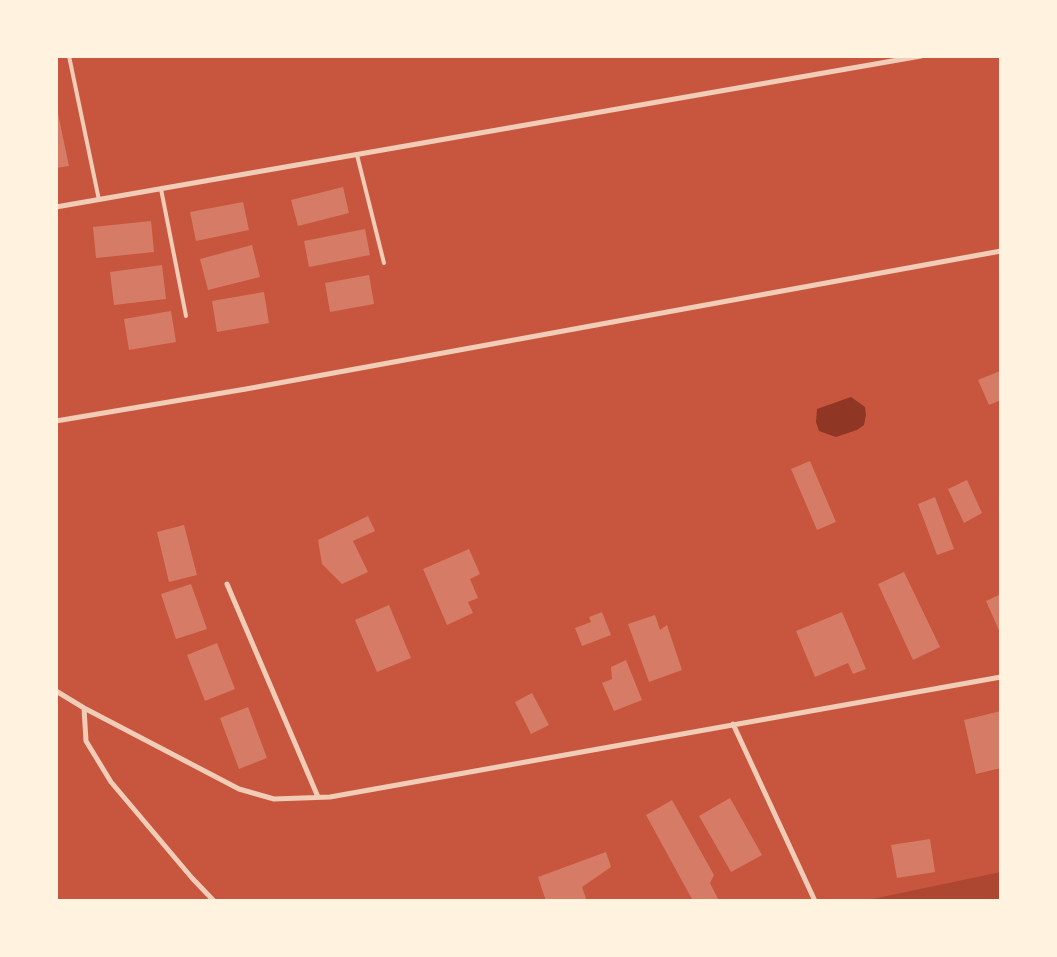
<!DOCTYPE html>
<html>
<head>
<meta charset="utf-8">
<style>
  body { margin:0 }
  #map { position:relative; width:1057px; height:957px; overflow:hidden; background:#c8553d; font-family:"Space Grotesk",sans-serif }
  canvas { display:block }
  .frame { position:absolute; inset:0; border:58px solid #fff3e0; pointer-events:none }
</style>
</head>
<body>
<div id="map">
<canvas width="1057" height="957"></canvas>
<div class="frame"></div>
</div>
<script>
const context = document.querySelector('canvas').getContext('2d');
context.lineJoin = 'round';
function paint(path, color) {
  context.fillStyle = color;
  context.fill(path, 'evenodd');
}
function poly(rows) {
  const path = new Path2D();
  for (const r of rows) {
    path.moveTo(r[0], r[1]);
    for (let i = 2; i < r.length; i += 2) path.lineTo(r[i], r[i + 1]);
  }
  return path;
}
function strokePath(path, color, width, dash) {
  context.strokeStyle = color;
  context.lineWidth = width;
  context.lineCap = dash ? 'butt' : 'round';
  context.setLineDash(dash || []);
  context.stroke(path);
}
paint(poly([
  [1001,872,1001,901,863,901]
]), '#ae4732');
paint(poly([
  [851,397,865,407,866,415,864,425,857,430,836,437,819,431,816,422,817,409]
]), '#8f3625');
paint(poly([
  [57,109,69,166,56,168,56,110],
  [343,187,349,213,298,226,291,200],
  [243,202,249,230,196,241,190,212],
  [151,221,154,252,96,258,93,227],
  [365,229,370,255,309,267,304,241],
  [252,245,260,277,208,290,200,259],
  [162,265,166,299,114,305,110,272],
  [369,275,374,304,330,312,325,283],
  [264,292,269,323,217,332,212,301],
  [171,311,176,342,129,350,124,319],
  [1000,371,1001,400,989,405,978,380],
  [810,461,836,522,817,530,791,469],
  [967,480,982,513,964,523,948,489],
  [935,497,954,549,937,555,918,504],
  [368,516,375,531,353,541,368,572,342,584,322,564,318,540],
  [184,525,197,575,169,582,157,532],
  [469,549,480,574,470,579,478,598,468,602,473,613,447,625,423,569],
  [904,572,940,647,913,660,878,584],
  [191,584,207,629,176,639,161,594],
  [1001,594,1001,635,986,601],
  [389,605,411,658,377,672,355,620],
  [602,612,611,635,582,646,575,628,591,622,589,617],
  [842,612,866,669,853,674,848,663,815,677,796,631],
  [655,615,660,630,667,625,682,670,649,682,628,624],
  [217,643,235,689,205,701,187,655],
  [626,660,642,700,614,711,602,683,612,679,611,667],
  [532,693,549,725,531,734,515,702],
  [248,707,267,758,239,769,220,718],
  [1001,711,1001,768,976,774,964,720],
  [730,798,762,855,731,872,699,816],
  [672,800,714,875,710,883,719,901,693,901,646,815],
  [930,839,935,872,897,878,891,845],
  [606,852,611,867,582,887,587,901,546,901,538,877]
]), '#d67c66');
strokePath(poly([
  [69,56,99,200],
  [357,155,384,263],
  [161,189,186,316]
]), '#f1ccb7', 4);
strokePath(poly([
  [56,207,921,56],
  [56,421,246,389,1001,251],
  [227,584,318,797],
  [56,691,84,708,239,789,274,799,330,797,1001,677],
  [84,708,86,741,111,782,192,878,214,901],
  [733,724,815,901]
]), '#f1ccb7', 5);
</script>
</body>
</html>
